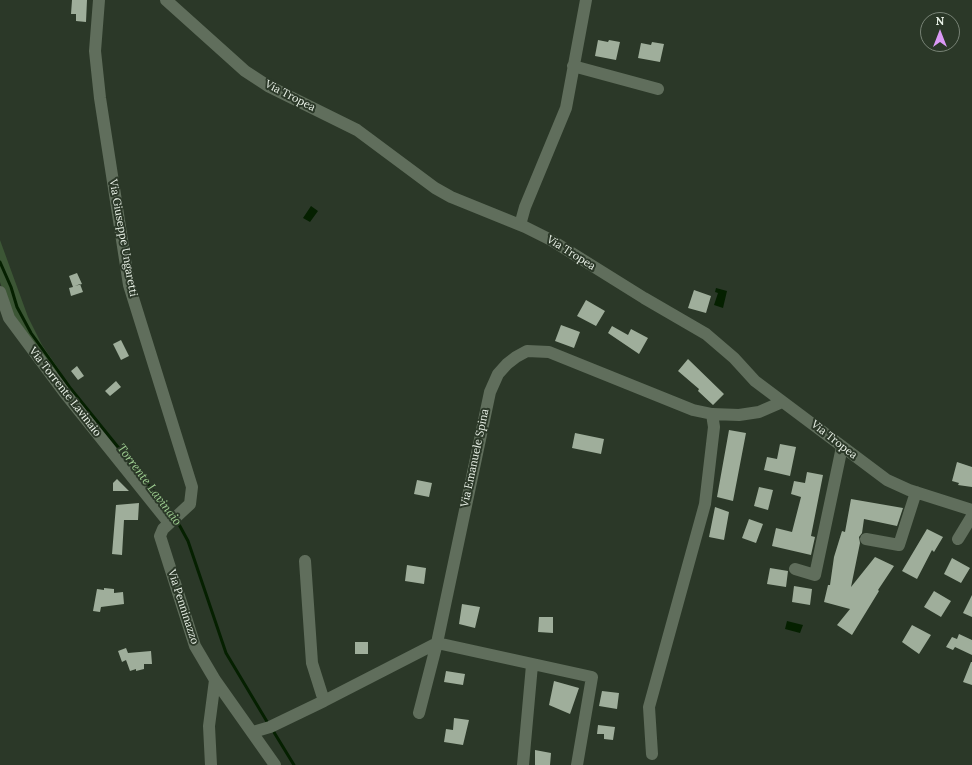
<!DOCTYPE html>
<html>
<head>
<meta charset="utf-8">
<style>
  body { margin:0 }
  #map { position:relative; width:972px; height:765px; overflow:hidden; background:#2b3828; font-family:Lora,serif }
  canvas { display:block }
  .north { position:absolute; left:920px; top:12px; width:40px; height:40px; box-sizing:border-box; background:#2b3828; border:1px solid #788376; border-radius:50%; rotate:0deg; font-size:11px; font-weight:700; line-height:16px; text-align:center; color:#ecf4ea }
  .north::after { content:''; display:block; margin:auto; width:14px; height:18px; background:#db99f5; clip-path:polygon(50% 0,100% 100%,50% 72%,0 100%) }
</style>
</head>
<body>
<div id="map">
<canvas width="972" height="765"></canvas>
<div class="north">N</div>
</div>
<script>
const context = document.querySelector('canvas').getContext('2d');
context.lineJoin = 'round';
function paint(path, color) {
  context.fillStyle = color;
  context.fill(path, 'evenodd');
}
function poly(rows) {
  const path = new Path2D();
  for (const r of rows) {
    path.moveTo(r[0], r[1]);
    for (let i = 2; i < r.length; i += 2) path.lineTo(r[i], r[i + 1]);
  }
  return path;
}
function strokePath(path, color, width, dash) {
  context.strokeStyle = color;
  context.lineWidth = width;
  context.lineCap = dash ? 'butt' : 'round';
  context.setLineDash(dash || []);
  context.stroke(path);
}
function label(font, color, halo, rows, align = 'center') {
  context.font = font + ' Lora,serif';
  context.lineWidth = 4;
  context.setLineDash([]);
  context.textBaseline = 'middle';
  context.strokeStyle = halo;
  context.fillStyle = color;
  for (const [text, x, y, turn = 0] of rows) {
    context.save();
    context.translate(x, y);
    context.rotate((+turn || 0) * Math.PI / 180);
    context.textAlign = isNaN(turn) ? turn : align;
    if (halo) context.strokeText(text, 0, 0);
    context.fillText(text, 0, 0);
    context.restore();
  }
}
paint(poly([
  [0,240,28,317,42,345,60,371,56,374,9,309,0,282]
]), '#3c5635');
paint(poly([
  [311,206,318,211,310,222,303,218],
  [716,288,727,291,723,308,714,305,718,293,715,292],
  [787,621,803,625,800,633,785,629]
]), '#052000');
strokePath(poly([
  [0,262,11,287,17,307,31,333,71,389,173,515],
  [176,519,188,541,226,653,269,725],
  [272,729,294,765]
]), '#052000', 3);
paint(poly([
  [72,0,87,0,86,22,76,21,76,14,71,14],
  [598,40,608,42,609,40,620,42,616,60,595,56],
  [652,42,664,44,660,62,638,58,641,43,651,45],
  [77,273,82,284,75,286,80,284,83,292,71,296,69,288,73,287,69,276],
  [694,290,711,296,706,313,688,308],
  [586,300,605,311,596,326,577,316],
  [561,325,580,332,574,348,555,341],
  [612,326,628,335,631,329,648,338,639,354,608,333],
  [121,340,129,356,121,360,113,344],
  [688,359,724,394,713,405,698,391,699,389,678,371],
  [77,366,84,376,78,380,71,371],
  [116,381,121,387,110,396,105,391],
  [729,430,746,433,733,501,717,497],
  [575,433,604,439,601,454,572,448],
  [780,444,796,447,790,476,764,470,767,457,777,459],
  [957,462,972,467,972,487,958,485,959,483,952,481],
  [807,472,823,475,811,536,815,537,811,555,772,546,776,528,792,532,801,497,791,494,794,481,805,483],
  [117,479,129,491,113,491,113,483],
  [417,480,432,483,429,497,414,494],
  [759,487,773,490,768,510,754,506],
  [851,499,903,508,897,526,864,519,862,533,859,537,860,543,851,587,875,557,894,566,878,590,879,591,852,635,837,625,850,609,824,602,828,585,830,585,834,557,842,531,845,532],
  [139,503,138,520,124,520,122,555,112,554,116,505],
  [715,507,729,512,724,540,709,537],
  [749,519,763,524,756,543,742,538],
  [927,529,943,537,934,552,932,550,917,579,902,571],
  [952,558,970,568,961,583,944,574],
  [407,565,426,568,424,584,405,581],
  [770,568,788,571,786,587,767,584],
  [794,586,812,589,810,605,792,602],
  [104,588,114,589,114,593,123,592,124,604,101,607,100,612,93,611,97,589,104,590],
  [934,591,951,601,941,617,924,607],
  [972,595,972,617,963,613],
  [462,604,480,607,475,628,459,624],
  [539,617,553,617,553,633,538,632],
  [912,625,931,635,919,654,902,642],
  [959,634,972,640,972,655,955,647,953,650,946,647,952,637,957,639],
  [355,642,368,642,368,654,355,654],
  [126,648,128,653,151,651,152,664,144,664,144,669,136,671,136,669,130,671,126,660,122,662,118,651],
  [971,662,972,662,972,685,963,682],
  [446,671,465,674,463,685,444,682],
  [554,681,579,688,570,714,549,705],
  [602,691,619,693,617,709,599,706],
  [454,718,469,720,463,745,444,742,446,729,453,730],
  [598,725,615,727,613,740,604,739,604,734,597,734],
  [535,750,551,753,550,765,535,765]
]), '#9fae9b');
strokePath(poly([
  [99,0,95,51,100,98,129,285,192,487,190,504,163,529,160,536,195,646,215,680,275,765],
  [166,0,245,71,268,86,357,130,435,188,451,197,525,227,551,240,644,298,706,334,734,358,755,381,887,480,909,490,972,510],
  [573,66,658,89],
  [520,225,525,207,566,108,586,0],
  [0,292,9,318,64,392,169,523],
  [866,539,899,545,916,492],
  [958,539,972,516],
  [305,561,312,663,324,701],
  [795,569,815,575,842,447],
  [419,713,437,643,592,677,577,765],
  [253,732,270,727,324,701,437,643,490,392,498,374,507,364,516,357,527,351,549,352,693,410,712,414,739,415,759,412,782,402],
  [652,754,649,707,705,504,714,427,712,414],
  [211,765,209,726,215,680],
  [523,765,532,665]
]), '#606e5c', 12);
label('11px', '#ecf4ea', '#2b3828', [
  ["Via Tropea",290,96,27],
  ["Via Giuseppe Ungaretti",123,238,80],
  ["Via Tropea",571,253,32],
  ["Via Torrente Lavinaio",65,392,52],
  ["Via Tropea",834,440,38],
  ["Via Emanuele Spina",475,458,-78],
  ["Via Penninazzo",183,607,72]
]);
label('italic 12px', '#9ece91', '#2b3828', [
  ["Torrente Lavinaio",149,485,53]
]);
</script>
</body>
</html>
